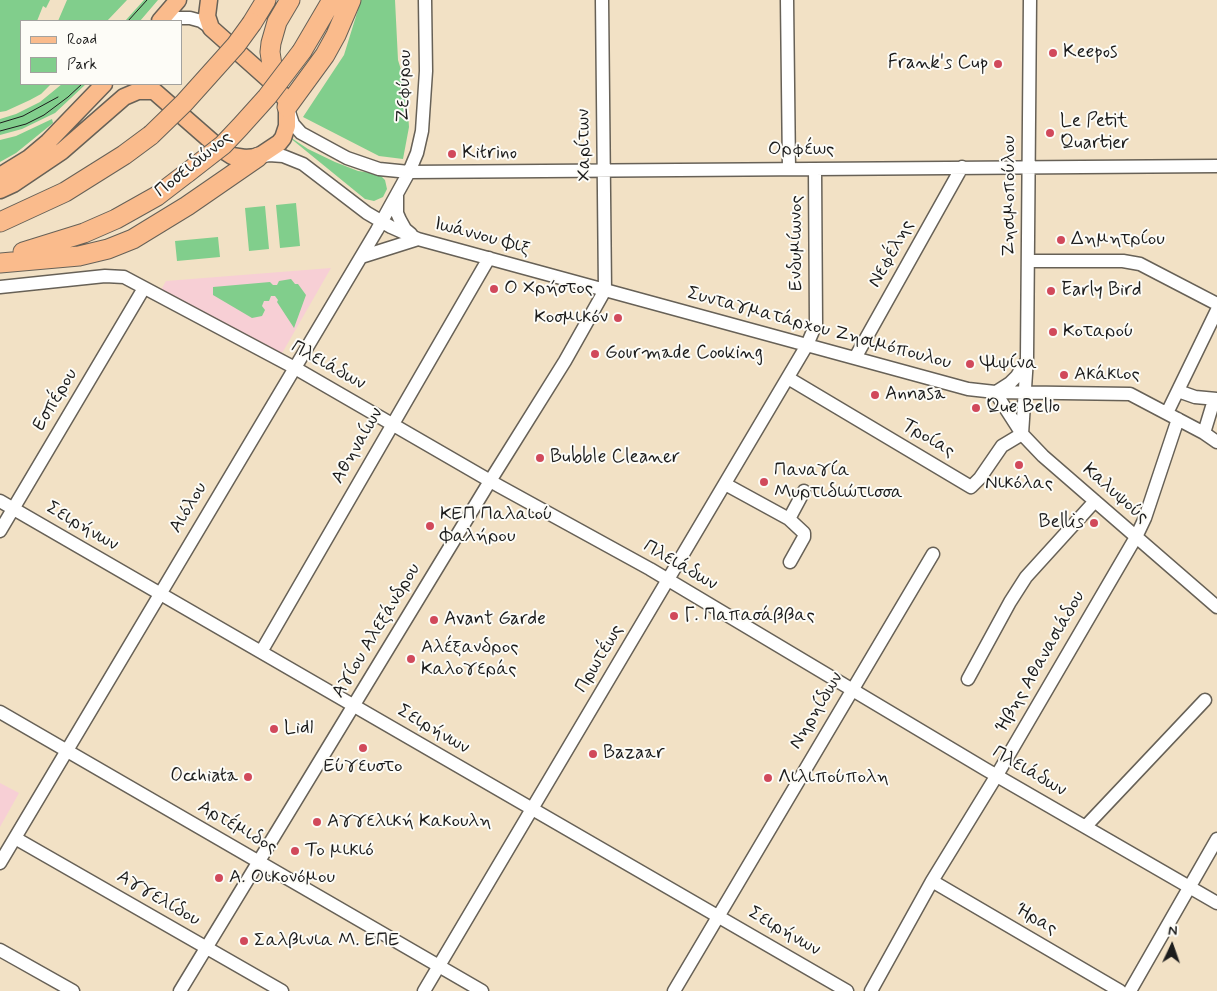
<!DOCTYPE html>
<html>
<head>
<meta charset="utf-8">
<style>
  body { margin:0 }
  #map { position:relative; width:1217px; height:991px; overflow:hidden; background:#f2e1c5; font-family:Mynerve,sans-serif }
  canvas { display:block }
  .legend { position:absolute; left:20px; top:20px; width:162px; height:65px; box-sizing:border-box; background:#fdfcf7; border:1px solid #a3a29f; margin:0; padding:6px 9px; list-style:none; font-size:15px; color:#1c1c1c }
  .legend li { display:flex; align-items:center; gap:10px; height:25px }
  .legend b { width:25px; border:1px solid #a3a29f }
  .north { position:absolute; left:1147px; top:921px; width:50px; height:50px; -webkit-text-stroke:4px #fdfcf7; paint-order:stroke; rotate:3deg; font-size:14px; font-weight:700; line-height:20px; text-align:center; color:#1c1c1c }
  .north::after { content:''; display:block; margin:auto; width:18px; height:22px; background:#1c1c1c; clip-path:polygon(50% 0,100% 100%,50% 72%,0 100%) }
</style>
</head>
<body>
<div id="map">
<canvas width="1217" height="991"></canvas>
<ul class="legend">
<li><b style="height:6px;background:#fabb8c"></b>Road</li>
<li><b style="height:14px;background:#81ce8c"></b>Park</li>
</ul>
<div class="north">N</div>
</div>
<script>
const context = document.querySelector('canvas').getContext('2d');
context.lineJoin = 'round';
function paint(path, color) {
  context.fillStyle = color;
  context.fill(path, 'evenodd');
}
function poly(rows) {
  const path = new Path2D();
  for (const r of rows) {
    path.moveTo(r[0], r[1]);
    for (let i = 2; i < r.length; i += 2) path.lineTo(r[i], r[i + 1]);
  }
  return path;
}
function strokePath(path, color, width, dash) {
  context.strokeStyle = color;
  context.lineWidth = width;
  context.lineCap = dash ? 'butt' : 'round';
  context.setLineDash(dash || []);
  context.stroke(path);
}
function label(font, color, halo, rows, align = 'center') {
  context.font = font + ' Mynerve,sans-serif';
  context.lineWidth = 4;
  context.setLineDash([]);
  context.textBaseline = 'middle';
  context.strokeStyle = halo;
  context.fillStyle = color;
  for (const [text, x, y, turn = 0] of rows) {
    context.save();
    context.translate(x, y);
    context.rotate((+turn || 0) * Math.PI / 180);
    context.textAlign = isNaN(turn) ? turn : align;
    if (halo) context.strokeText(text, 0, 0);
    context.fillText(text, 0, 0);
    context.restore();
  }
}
paint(poly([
  [331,268,281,355,161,290,166,281],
  [0,783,19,793,0,827]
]), '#f7cfd5');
paint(poly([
  [0,0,50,0,46,8,43,6,37,21,21,21,21,84,51,84,41,94,30,100,6,111,0,112],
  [67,0,127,0,107,21,58,21],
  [144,0,158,0,140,21,125,21],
  [361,0,395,0,398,60,406,86,409,127,403,159,379,156,303,117,344,55],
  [62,84,86,84,55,113,22,129,0,135,0,119,16,114,40,102],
  [52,119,53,123,16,153,0,162,0,140,16,136],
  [284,133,308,149,335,162,358,171,379,174,385,180,387,189,383,197,374,201,365,199],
  [296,203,300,246,280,248,276,205],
  [265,206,269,249,249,251,245,208],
  [218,237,220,257,177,261,175,241],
  [291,279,295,284,298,284,306,295,294,328,277,302,278,300,275,296,271,296,269,301,264,301,262,306,265,310,262,316,252,318,213,295,213,287,270,282,273,285,277,285,279,281]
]), '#81ce8c');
const minor = poly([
  [787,0,789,169],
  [166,21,177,18,190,18,201,21,211,28],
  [289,112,293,124,301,133,347,158,379,169,409,172,1217,166],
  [259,157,269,155,283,156,303,164,367,213,391,227,418,239,968,389,995,392,1130,394,1204,433,1217,442],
  [397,196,397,213,400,220,405,229,411,234],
  [361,257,418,239],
  [1028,261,1123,261,1140,264,1217,304],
  [0,287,105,276,124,277,295,368,499,486,650,569,985,769,1217,903],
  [855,358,962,167],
  [788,378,971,487,980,478,1002,446,1022,434],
  [1178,391,1195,397,1217,399],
  [995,392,1022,434,1043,456,1217,607],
  [996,392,1010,383,1017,376,1025,363],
  [1167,413,1217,310],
  [1204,433,1214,400],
  [1022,434,1027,358,1030,0],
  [725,484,789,519,804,533,804,537,790,562],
  [0,501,847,991],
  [789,519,804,491],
  [0,531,144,288],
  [261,652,489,258],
  [968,679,1010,602,1026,577,1095,501],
  [0,712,482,991],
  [1086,826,1205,700],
  [15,838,282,991],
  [0,863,377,230,409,172,417,153,422,131,426,71,425,0],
  [932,881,1120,991],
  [0,950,73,991],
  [180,991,490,481,565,361,605,290,602,0],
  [424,991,807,345,816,324,815,169],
  [674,991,933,554],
  [871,991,932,881,997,775,1136,537,1145,518,1178,419],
  [1130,991,1217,839]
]);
const major = poly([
  [160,21,178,0],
  [0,176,29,158,48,142,104,84],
  [0,190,13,184,62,151,124,97,138,91,154,91,218,147,232,156,245,158,258,157,279,143,283,138,287,126,287,107,286,100,275,85,211,28,207,16,209,0]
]);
const highway = poly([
  [252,23,266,0],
  [302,51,332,0],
  [275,85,270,52,271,43,277,22,290,0],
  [287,107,325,55,336,35,351,0],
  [0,222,65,192,124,155,151,135],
  [23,252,84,233,116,219,157,196,187,173],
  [0,263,79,256,108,249,133,239,187,206,258,157]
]);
strokePath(minor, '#676157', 15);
strokePath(major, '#676157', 19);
strokePath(highway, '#676157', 21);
strokePath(minor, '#fff', 12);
strokePath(major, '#fabb8c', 16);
strokePath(highway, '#fabb8c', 19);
strokePath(poly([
  [128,21,147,0],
  [0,123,23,116,58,97],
  [0,131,26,124,44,115,68,97,82,84]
]), '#1c1c1c', 1);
const highwayBridge = poly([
  [151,135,184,103,236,45,252,23],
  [187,173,223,145,240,127,267,97,302,51]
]);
strokePath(highwayBridge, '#676157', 21, []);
strokePath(highwayBridge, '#fabb8c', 19);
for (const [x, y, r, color] of [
  [1053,53,5,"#d1495b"],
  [998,64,5,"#d1495b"],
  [1050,133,5,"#d1495b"],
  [452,154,5,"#d1495b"],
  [1061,240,5,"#d1495b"],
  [494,289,5,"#d1495b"],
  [1051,291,5,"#d1495b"],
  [618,318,5,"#d1495b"],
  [1053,332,5,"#d1495b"],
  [595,354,5,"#d1495b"],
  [970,364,5,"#d1495b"],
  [1064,375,5,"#d1495b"],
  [875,395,5,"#d1495b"],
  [976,408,5,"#d1495b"],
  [540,458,5,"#d1495b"],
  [1019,465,5,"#d1495b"],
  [764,482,5,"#d1495b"],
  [1094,523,5,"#d1495b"],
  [430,526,5,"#d1495b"],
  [674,616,5,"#d1495b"],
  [434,620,5,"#d1495b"],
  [411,659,5,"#d1495b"],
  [274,729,5,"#d1495b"],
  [363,748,5,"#d1495b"],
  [593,754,5,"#d1495b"],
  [248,777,5,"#d1495b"],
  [768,778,5,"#d1495b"],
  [317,822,5,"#d1495b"],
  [295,851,5,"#d1495b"],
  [219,878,5,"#d1495b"],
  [244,941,5,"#d1495b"]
]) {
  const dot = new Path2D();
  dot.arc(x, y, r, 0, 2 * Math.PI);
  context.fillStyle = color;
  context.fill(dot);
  strokePath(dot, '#fdfcf7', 2);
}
label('19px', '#1c1c1c', '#fdfcf7', [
  ["Keepos",1063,53],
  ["Frank's Cup",988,64,"right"],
  ["Le Petit",1060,122],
  ["Quartier",1060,144],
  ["Kitrino",462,154],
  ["Δημητρίου",1071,240],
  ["Ο Χρήστος",504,289],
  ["Early Bird",1061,291],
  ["Κοσμικόν",608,318,"right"],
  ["Κοταρού",1063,332],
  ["Gourmade Cooking",605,354],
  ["Ψιψίνα",980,364],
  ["Ακάκιος",1074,375],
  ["Annasa",885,395],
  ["Que Bello",986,408],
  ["Bubble Cleaner",550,458],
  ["Παναγία",774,471],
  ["Μυρτιδιώτισσα",774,493],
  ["Νικόλας",1019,484,"center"],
  ["ΚΕΠ Παλαιού",440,515],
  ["Φαλήρου",440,537],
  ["Bellis",1084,523,"right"],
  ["Γ. Παπασάββας",684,616],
  ["Avant Garde",444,620],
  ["Αλέξανδρος",421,648],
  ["Καλογεράς",421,670],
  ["Lidl",284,729],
  ["Bazaar",603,754],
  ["Εύγευστο",363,767,"center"],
  ["Occhiata",238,777,"right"],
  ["Λιλιπούπολη",778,778],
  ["Αγγελική Κακουλη",327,822],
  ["Το μικιό",305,851],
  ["Α. Οικονόμου",229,878],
  ["Σαλβινια Μ. ΕΠΕ",254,941]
], 'left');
label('19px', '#1c1c1c', '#fdfcf7', [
  ["Ζεφύρου",405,86,-88],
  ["Χαρίτων",585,145,-91],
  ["Ορφέως",801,150],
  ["Ποσειδώνος",194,165,-39],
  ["Ζησιμοπούλου",1010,196,-90],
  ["Ιωάννου Φιξ",482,237,15],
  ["Ενδυμίωνος",797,243,-90],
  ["Νεφέλης",892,254,-61],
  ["Συνταγματάρχου Ζησιμόπουλου",819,329,15],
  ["Πλειάδων",328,366,29],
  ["Εσπέρου",56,400,-59],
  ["Τροίας",928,439,31],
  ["Αθηναίων",358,446,-60],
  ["Καλυψούς",1115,494,41],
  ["Αιόλου",189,508,-59],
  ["Σειρήνων",82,527,30],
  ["Πλειάδων",680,566,30],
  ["Αγίου Αλεξάνδρου",377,631,-59],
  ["Πρωτέως",600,659,-59],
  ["Ήβης Αθανασιάδου",1041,662,-60],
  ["Νηρηίδων",817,711,-59],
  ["Σειρήνων",433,730,30],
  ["Πλειάδων",1029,772,30],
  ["Αρτέμιδος",237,828,30],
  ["Αγγελίδου",158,899,30],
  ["Ήρας",1036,920,31],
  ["Σειρήνων",784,932,30]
]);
</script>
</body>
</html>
